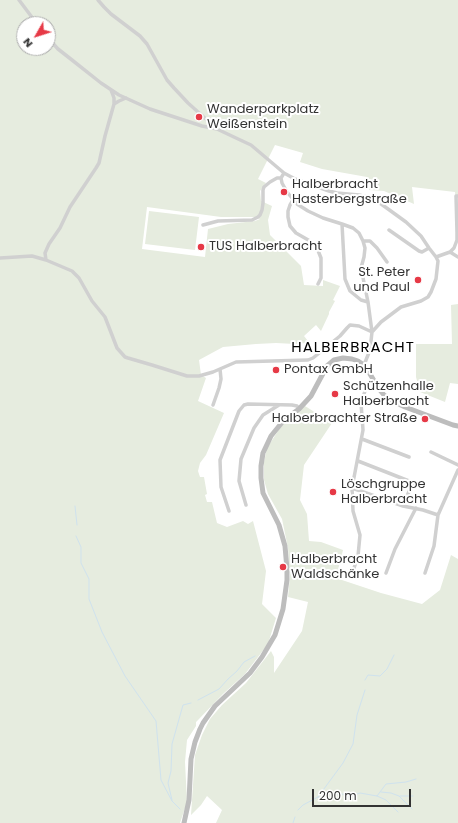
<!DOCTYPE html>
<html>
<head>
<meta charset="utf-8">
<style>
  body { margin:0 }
  #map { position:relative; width:458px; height:823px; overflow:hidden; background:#fff; font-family:Poppins,sans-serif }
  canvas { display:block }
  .north { position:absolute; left:16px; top:16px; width:40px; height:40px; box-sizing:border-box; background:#fff; border:1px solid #adadad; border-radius:50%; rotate:231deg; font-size:11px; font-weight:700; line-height:16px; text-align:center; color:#333 }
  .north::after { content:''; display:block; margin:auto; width:14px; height:18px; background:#e63946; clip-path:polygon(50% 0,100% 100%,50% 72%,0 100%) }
  .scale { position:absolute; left:312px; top:789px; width:99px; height:18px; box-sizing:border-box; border:2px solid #333; border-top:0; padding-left:5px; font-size:12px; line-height:14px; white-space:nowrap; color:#333; -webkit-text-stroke:3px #fff; paint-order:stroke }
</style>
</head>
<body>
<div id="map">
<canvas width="458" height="823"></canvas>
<div class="north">N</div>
<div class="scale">200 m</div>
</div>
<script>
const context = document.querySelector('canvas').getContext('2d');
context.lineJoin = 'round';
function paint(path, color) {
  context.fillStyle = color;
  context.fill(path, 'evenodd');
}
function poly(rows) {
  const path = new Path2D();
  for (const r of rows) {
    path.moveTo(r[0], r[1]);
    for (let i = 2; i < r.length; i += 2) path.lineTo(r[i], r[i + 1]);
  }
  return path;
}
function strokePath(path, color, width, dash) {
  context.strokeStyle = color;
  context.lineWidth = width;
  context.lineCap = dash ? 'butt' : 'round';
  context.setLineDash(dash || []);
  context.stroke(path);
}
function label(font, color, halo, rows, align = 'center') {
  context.font = font + ' Poppins,sans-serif';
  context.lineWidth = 4;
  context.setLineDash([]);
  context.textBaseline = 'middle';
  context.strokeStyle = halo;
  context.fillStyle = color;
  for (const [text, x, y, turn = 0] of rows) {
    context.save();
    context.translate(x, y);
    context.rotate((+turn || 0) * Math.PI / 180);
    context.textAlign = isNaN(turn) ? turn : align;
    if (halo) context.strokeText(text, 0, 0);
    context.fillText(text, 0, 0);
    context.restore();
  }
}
paint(poly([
  [0,0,458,0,458,225,455,192,412,187,414,204,384,191,369,190,367,177,322,169,300,162,303,153,275,145,258,179,266,183,260,191,261,201,272,206,268,220,270,235,301,266,304,285,323,286,323,280,340,286,333,300,335,301,329,312,329,314,321,331,316,325,304,336,308,341,306,343,295,344,276,343,256,344,223,347,199,360,201,375,206,378,198,401,224,413,206,455,200,463,198,471,200,477,204,477,207,494,205,495,207,502,212,502,217,523,227,527,243,521,248,524,253,521,266,571,262,604,276,618,268,644,245,674,223,694,199,719,196,722,196,726,187,740,185,762,187,802,180,823,0,823],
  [24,24,48,24,48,48,24,48],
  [147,207,221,217,253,217,260,219,255,221,228,224,208,229,205,257,142,249],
  [149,211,199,217,195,250,145,244],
  [458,304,458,384,450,383,445,402,420,392,416,377,416,344,452,344,451,305],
  [305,406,332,423,304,465,300,500,307,514,309,541,321,542,343,550,336,578,381,593,422,604,440,590,451,555,458,559,458,823,216,823,222,810,207,796,201,805,191,815,195,755,202,735,210,719,222,705,246,683,271,651,274,657,274,673,302,631,308,602,288,597,290,576,288,548,282,519,268,494,264,480,264,462,267,448,280,428,286,421]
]), '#e6ecdf');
strokePath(poly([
  [75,506,77,525],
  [76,536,81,547,81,563,89,579,89,599,102,632,125,676,156,721,161,780,172,801,180,809],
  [365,680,368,675,380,676,387,669,394,655],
  [198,700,219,689,228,679,237,671,244,662,255,656],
  [381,792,391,793,399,796,412,809],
  [377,796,386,800,398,812],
  [400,796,413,796],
  [318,797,327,799,340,793,349,797,360,793,377,796,386,784,406,782,416,779],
  [172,800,168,783,171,771,172,744,183,705,191,703],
  [298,810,303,805,318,797,343,763,353,744,357,715,365,690],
  [293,823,295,817]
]), '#cfe2ee', 1);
strokePath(poly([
  [19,0,37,24],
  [98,0,104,7,111,14,140,36,147,44,167,80,174,88,188,103,217,129,236,138,251,145,284,173,295,179,329,191,337,193,359,195,367,197,377,201,406,222,421,236,429,248,436,257,438,261,436,279,431,292,428,297,421,301,401,307,381,322,372,332],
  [48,38,58,49,72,60,101,83,119,95,150,109,202,126,217,129],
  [111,90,114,98,114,104],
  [284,173,281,178,282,183,287,192,297,204,308,211,323,218,342,224,353,228,359,233,363,241,365,248,364,257,361,268,368,302,372,332,370,350,364,365],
  [293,200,290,205,288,211,288,217,290,226,296,233,310,241,315,245,317,248,321,258,321,278,318,284],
  [342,224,345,279,350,291,361,300,368,302],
  [203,225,218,221,252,220,258,217,260,215,262,210,263,203,263,190,264,187,270,182,277,178,281,178],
  [389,230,419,251,422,252,429,248],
  [363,241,370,241,377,248,387,262],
  [450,252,458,257],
  [436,257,450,252,454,248,457,240,457,233,456,196,458,196],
  [0,258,32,256,46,260,72,271,79,278,92,301,105,317,117,348,125,357,128,358,152,365,187,376,199,376,213,372,236,362,308,360,313,358,340,336,347,328,350,325,359,326,372,332],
  [46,260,45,253,49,244,60,228,70,207,96,168,99,163,105,136,114,104,119,101,126,98],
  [213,405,219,388,221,379,220,369],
  [362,439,409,457],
  [431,452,458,465],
  [358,461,409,481,412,484,403,506],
  [352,488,403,506,423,510,438,515],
  [246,505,239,481,241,459,254,428,263,415,279,405],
  [229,511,221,487,220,460,239,411,244,405,248,404,292,405,297,406,299,409],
  [353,571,358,556,360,535,353,511,352,488,363,430,361,403,367,385,370,381,373,379],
  [386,573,395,549,416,508],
  [425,573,434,546,438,515,458,470]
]), '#d0d0d0', 3.5);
strokePath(poly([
  [184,823,189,800,191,759,195,742,200,729,203,723,215,706,250,673,262,657,275,635,283,609,287,580,287,569,285,546,279,525,263,493,261,478,261,466,263,453,271,436,284,420,299,409,311,396,327,366,334,360,343,358,352,359,358,361,364,365,367,369,379,389,384,395,392,401,405,407,453,425,458,426]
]), '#bdbdbd', 5);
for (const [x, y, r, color] of [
  [199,117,4,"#e63946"],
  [284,192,4,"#e63946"],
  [201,247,4,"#e63946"],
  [418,280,4,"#e63946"],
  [276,370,4,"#e63946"],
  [335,394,4,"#e63946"],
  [425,419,4,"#e63946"],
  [333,492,4,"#e63946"],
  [283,567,4,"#e63946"]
]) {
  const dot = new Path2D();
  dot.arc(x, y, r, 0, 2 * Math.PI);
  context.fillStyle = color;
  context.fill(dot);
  strokePath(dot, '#fff', 1.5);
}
label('13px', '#333', '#fff', [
  ["Wanderparkplatz",207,110],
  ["Weißenstein",207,125],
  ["Halberbracht",292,185],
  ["Hasterbergstraße",292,200],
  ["TUS Halberbracht",209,247],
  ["St. Peter",410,273,"right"],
  ["und Paul",410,288,"right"],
  ["Pontax GmbH",284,370],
  ["Schützenhalle",343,387],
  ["Halberbracht",343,402],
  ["Halberbrachter Straße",417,419,"right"],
  ["Löschgruppe",341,485],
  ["Halberbracht",341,500],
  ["Halberbracht",291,560],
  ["Waldschänke",291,575]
], 'left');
context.letterSpacing = '1px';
label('15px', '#000', '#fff', [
  ["HALBERBRACHT",353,348]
]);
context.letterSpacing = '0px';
</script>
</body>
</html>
